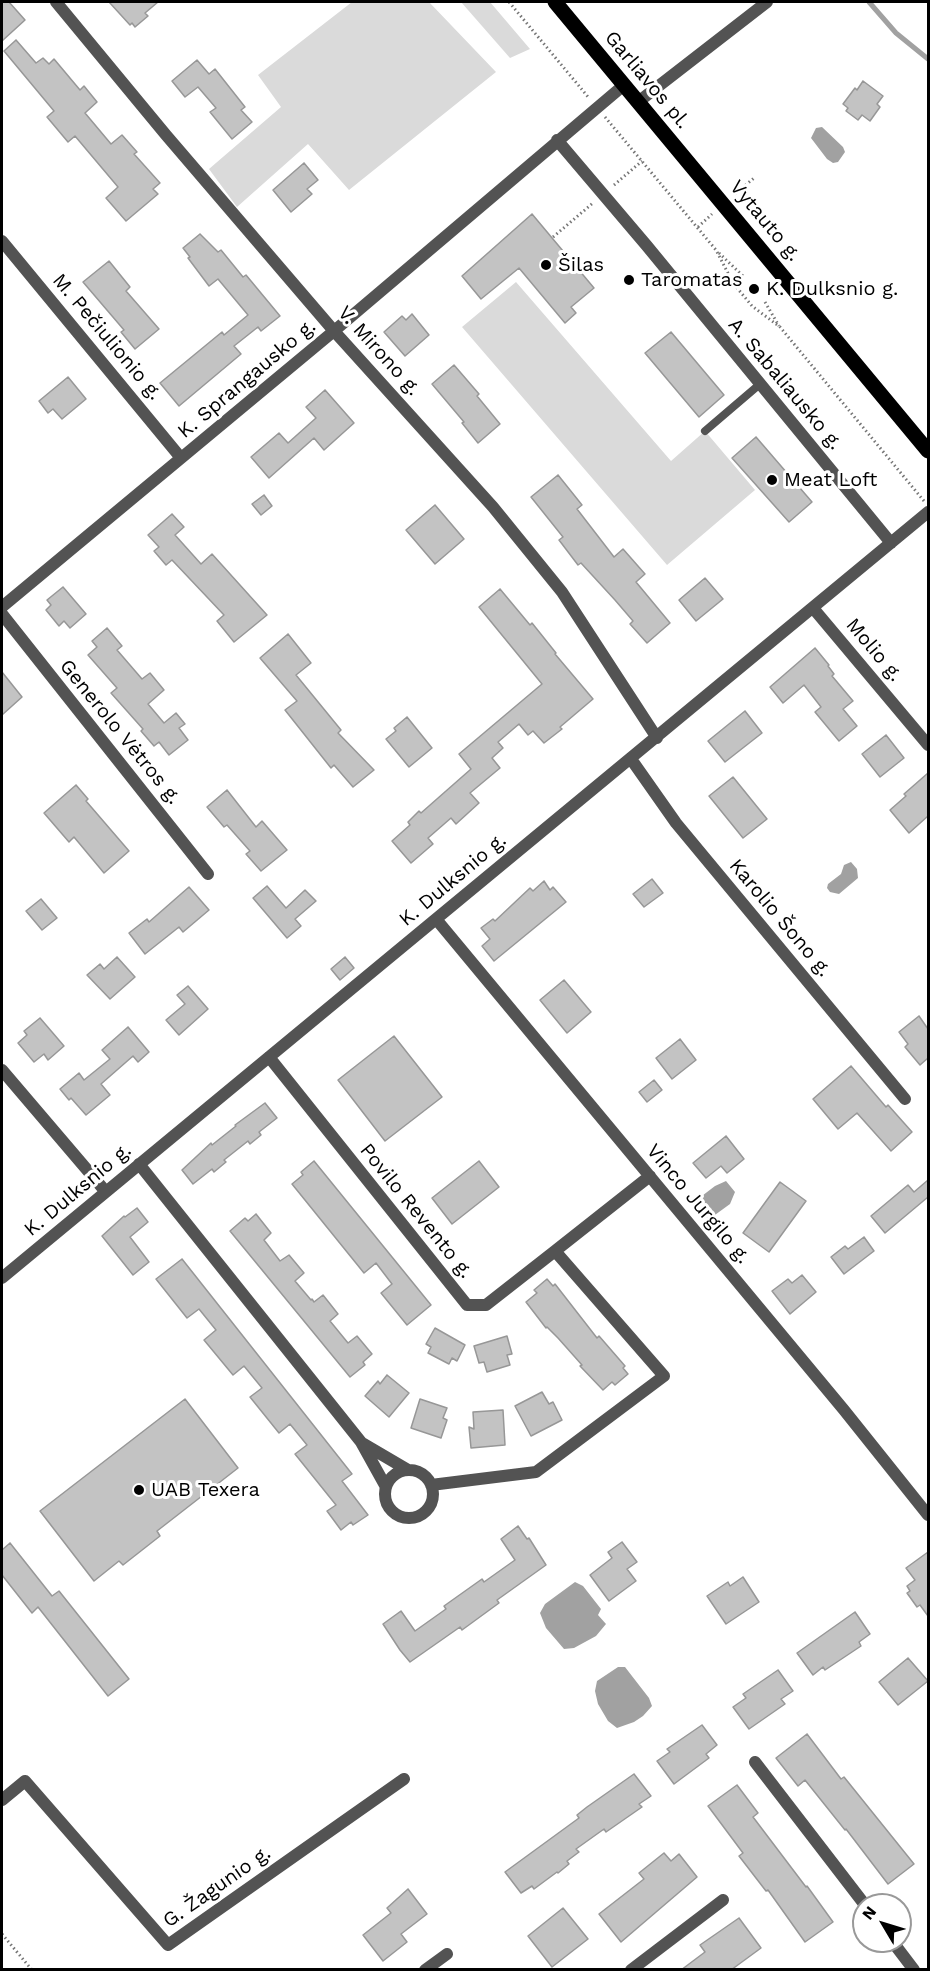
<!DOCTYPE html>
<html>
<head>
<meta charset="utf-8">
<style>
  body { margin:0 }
  #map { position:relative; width:930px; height:1971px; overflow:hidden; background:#fff; font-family:"Work Sans",sans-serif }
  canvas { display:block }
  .frame { position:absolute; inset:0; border:3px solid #000; pointer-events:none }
  .north { position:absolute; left:852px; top:1893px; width:60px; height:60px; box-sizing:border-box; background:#fff; border:2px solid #999; border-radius:50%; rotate:308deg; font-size:16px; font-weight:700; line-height:24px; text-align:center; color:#000 }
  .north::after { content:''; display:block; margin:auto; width:21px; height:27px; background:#000; clip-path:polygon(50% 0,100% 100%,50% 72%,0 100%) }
</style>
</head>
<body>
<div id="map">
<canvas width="930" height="1971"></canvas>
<div class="frame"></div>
<div class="north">N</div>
</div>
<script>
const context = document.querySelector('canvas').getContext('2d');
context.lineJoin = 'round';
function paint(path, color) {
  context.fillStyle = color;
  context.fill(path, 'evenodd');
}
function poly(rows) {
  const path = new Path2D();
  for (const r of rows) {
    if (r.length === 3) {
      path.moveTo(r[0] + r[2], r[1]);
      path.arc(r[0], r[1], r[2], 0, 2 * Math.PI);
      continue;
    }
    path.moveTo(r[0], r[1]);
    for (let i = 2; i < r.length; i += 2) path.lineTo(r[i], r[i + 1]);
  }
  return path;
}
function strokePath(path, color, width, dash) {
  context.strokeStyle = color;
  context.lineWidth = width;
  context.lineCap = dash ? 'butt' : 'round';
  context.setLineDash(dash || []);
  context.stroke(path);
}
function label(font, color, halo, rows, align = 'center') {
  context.font = font + ' "Work Sans",sans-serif';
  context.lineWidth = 6;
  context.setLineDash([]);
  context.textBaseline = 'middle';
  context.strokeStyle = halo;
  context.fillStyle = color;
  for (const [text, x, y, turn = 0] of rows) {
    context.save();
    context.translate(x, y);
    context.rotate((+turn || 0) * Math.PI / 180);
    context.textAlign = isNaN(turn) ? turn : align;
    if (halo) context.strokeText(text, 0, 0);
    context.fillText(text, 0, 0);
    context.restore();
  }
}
paint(poly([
  [352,2,429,2,496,72,349,190,308,144,237,207,209,169,281,107,258,75],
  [461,2,490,2,530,49,510,58],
  [516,282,671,461,705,431,755,490,667,565,462,327]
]), '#dadada');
paint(poly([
  [822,127,843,147,845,152,838,162,833,163,827,159,811,138,816,128],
  [851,862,857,869,858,878,839,894,830,892,827,888,828,884,841,874,844,865],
  [726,1181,735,1192,730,1204,708,1220,694,1212,692,1208,694,1202,715,1186],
  [575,1582,583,1586,601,1609,598,1615,606,1624,596,1636,574,1648,564,1649,546,1628,540,1613,545,1604],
  [618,1667,625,1667,649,1698,652,1706,643,1716,634,1722,617,1728,608,1721,598,1704,595,1691,597,1681]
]), '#a1a1a1');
strokePath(poly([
  [869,2,896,33,928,59]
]), '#a1a1a1', 5);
const building = poly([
  [2,2,9,2,25,20,2,41,2,2],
  [109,2,158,2,145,13,148,16,135,27,132,23,130,25,109,2],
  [16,40,36,63,43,58,49,64,54,59,80,90,84,86,97,102,85,113,111,144,122,135,137,152,134,154,160,183,153,189,158,194,126,221,106,198,118,187,75,136,68,142,47,117,54,111,4,51,16,40],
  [197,60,209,74,215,69,245,107,241,110,252,122,232,139,210,112,216,108,198,87,185,97,172,81,197,60],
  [863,81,883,96,877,104,880,107,870,121,862,115,858,120,846,111,848,108,843,104,855,88,857,90,863,81],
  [304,163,318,180,307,189,312,194,291,212,273,190,304,163],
  [532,214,594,288,571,307,576,313,565,323,519,268,481,299,462,276,532,214],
  [200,234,218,252,221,250,243,277,246,275,280,316,261,331,258,327,234,346,241,354,179,406,160,383,222,332,224,335,248,315,218,279,209,286,188,258,190,257,183,248,200,234],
  [109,261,130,287,126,291,159,329,135,349,121,332,124,330,83,282,109,261],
  [412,314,429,335,405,356,384,332,402,316,406,320,412,314],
  [671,332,724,395,699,417,645,353,671,332],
  [454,365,479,394,477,396,500,424,478,443,462,423,464,422,432,384,454,365],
  [68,377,86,399,62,419,53,409,48,413,39,401,68,377],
  [325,390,354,423,324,450,314,438,269,478,251,457,279,433,288,443,316,418,306,407,325,390],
  [756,437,812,502,789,522,732,458,756,437],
  [558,475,582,505,577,509,614,557,623,549,645,574,636,582,670,623,647,643,630,624,633,621,615,600,581,563,578,565,559,540,563,537,531,497,558,475],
  [264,495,272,506,261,515,252,504,264,495],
  [435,505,464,539,435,564,406,530,435,505],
  [172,514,184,527,175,535,201,564,212,554,267,615,234,642,217,621,224,615,172,560,166,565,154,551,159,547,148,535,172,514],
  [705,578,723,599,696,621,679,600,705,578],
  [63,587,86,614,70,628,64,621,59,626,46,610,51,605,47,600,63,587],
  [500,589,530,625,532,623,556,653,555,654,593,699,560,727,562,729,544,743,533,731,528,735,519,724,498,742,503,748,492,758,500,768,470,793,479,803,456,824,451,818,428,838,433,844,411,863,392,841,410,825,408,822,419,811,421,813,471,769,459,754,542,684,479,607,500,589],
  [107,628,122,646,117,650,142,679,150,673,164,690,148,704,164,723,176,713,185,724,179,728,188,740,169,755,159,742,154,746,141,731,143,729,111,693,117,688,88,655,97,647,92,641,107,628],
  [288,634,311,663,296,675,341,730,338,733,374,770,353,787,334,765,331,768,285,710,297,701,260,658,288,634],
  [815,648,829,665,828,666,834,674,832,676,853,701,843,709,857,726,839,741,815,712,821,707,804,685,783,703,770,687,815,648],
  [2,672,22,697,2,715,2,672],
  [745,711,762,733,725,762,708,741,745,711],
  [407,717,432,748,409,767,386,739,396,731,394,728,407,717],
  [886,735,904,758,880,777,862,754,886,735],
  [928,773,928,816,909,833,890,810,906,796,904,794,928,773],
  [733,777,767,819,743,838,709,796,733,777],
  [76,785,88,799,86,801,129,851,104,873,74,837,69,842,44,813,76,785],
  [227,790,256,827,262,821,287,850,261,871,246,854,250,851,227,825,224,827,207,807,227,790],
  [652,879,663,893,644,907,633,894,652,879],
  [544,881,550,890,553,887,566,902,494,961,482,946,490,939,481,928,493,919,495,921,530,888,533,891,544,881],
  [267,886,286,908,305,890,316,901,295,919,301,926,287,938,253,898,267,886],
  [189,887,209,910,183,932,179,927,145,954,129,933,147,919,149,922,189,887],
  [41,899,57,918,42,930,26,911,41,899],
  [117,957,135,977,110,999,87,975,100,964,104,969,117,957],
  [345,957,354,968,340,980,331,969,345,957],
  [564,980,591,1012,567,1033,540,1000,564,980],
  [188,986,208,1009,179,1035,166,1020,185,1004,177,995,188,986],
  [919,1016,928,1029,928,1058,920,1065,905,1047,908,1044,899,1032,919,1016],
  [40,1018,64,1046,48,1060,44,1054,34,1062,18,1043,27,1035,24,1031,40,1018],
  [128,1027,149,1052,138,1062,133,1056,101,1084,110,1095,86,1115,71,1098,69,1100,60,1089,79,1073,84,1080,110,1059,102,1050,128,1027],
  [394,1036,442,1097,385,1141,338,1080,394,1036],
  [680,1039,696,1060,672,1079,656,1058,680,1039],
  [851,1066,886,1107,888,1105,912,1132,891,1151,857,1113,838,1129,813,1099,851,1066],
  [654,1080,662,1090,647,1102,639,1092,654,1080],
  [265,1103,277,1118,259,1132,261,1135,250,1144,248,1141,224,1160,226,1162,214,1172,212,1169,193,1184,182,1170,211,1143,212,1145,236,1126,235,1125,265,1103],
  [726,1136,744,1159,727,1173,721,1166,706,1178,693,1163,726,1136],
  [314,1161,431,1305,407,1325,381,1293,392,1284,376,1263,364,1273,292,1184,303,1175,301,1172,314,1161],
  [479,1161,499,1187,452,1224,432,1198,479,1161],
  [928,1180,928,1197,885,1233,871,1216,908,1185,914,1192,928,1180],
  [780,1182,806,1201,769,1252,743,1233,780,1182],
  [137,1208,148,1222,130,1237,149,1262,133,1275,102,1236,124,1216,125,1217,137,1208],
  [256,1214,271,1233,264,1240,280,1261,289,1255,304,1273,295,1281,311,1300,312,1299,314,1302,323,1295,338,1314,330,1321,348,1343,357,1336,372,1354,363,1362,365,1365,350,1377,230,1231,245,1218,248,1221,256,1214],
  [864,1237,874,1251,844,1274,831,1257,845,1246,848,1249,864,1237],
  [182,1259,352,1474,342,1481,368,1515,353,1525,351,1522,341,1530,327,1511,336,1505,295,1454,307,1445,290,1424,279,1433,250,1397,262,1388,244,1366,233,1375,204,1340,216,1330,199,1309,187,1318,156,1279,182,1259],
  [802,1275,816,1292,790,1314,772,1291,788,1279,792,1283,802,1275],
  [547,1279,553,1286,555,1284,597,1338,599,1336,625,1366,623,1368,628,1374,615,1385,612,1382,603,1390,580,1366,582,1365,558,1338,547,1327,546,1328,526,1302,537,1293,534,1290,547,1279],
  [435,1328,465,1345,457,1361,452,1358,449,1364,428,1353,431,1347,426,1344,435,1328],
  [507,1336,512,1354,507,1355,510,1365,487,1372,484,1362,479,1363,474,1346,507,1336],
  [387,1375,409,1393,389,1417,365,1396,378,1381,380,1384,387,1375],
  [542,1392,549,1404,553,1402,562,1420,531,1436,515,1406,542,1392],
  [185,1399,238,1468,157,1531,160,1536,123,1565,119,1561,94,1581,40,1511,185,1399],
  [420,1399,447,1408,443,1418,447,1420,441,1438,411,1428,420,1399],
  [503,1410,505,1445,471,1448,469,1427,474,1429,473,1412,503,1410],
  [518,1526,527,1539,529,1538,546,1565,497,1600,499,1603,462,1630,460,1627,410,1662,400,1650,383,1624,401,1611,415,1631,446,1609,444,1606,482,1579,484,1582,515,1560,501,1539,518,1526],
  [622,1542,637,1562,627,1569,636,1581,609,1601,590,1575,612,1558,608,1552,622,1542],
  [10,1543,52,1596,59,1591,129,1679,108,1696,38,1607,32,1613,2,1575,2,1550,10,1543],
  [928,1552,928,1616,920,1605,917,1607,907,1593,910,1591,907,1586,915,1580,906,1568,928,1552],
  [743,1577,759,1602,726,1624,707,1596,728,1582,730,1586,743,1577],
  [855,1612,870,1634,859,1642,861,1646,825,1670,823,1667,813,1675,797,1653,855,1612],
  [908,1658,928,1681,898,1705,879,1682,908,1658],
  [778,1670,793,1691,781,1699,785,1704,749,1729,733,1707,746,1698,743,1694,778,1670],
  [702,1725,717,1745,706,1754,709,1758,674,1784,657,1761,670,1752,667,1749,702,1725],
  [807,1734,841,1779,844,1777,914,1864,888,1884,846,1829,845,1830,805,1780,798,1786,776,1758,807,1734],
  [634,1774,651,1796,639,1804,642,1807,606,1832,604,1829,576,1849,579,1852,567,1861,569,1864,558,1873,557,1872,534,1889,532,1886,521,1893,505,1872,579,1818,577,1815,587,1807,634,1774],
  [737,1785,758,1813,753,1817,806,1887,807,1886,833,1922,805,1942,768,1890,766,1891,739,1856,743,1853,708,1806,737,1785],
  [664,1853,671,1861,679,1854,697,1877,621,1942,599,1914,644,1879,639,1873,664,1853],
  [408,1889,427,1914,401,1934,407,1942,383,1961,363,1935,391,1913,387,1908,408,1889],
  [563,1908,588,1939,552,1967,528,1936,563,1908],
  [739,1918,761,1948,731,1970,681,1970,705,1952,700,1945,739,1918]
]);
paint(building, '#c3c3c3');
strokePath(building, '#979797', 1.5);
strokePath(poly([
  [509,2,589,98],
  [605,117,716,250,733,283,752,306,780,327,924,501],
  [614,185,642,161],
  [735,194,754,178],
  [698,227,712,214],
  [553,237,593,203],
  [719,253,743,276],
  [765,302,779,326],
  [2,1934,32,1970]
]), '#757575', 3, [1.5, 3]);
strokePath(poly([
  [705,431,760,384]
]), '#535353', 8);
strokePath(poly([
  [56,2,166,135,334,331,493,507,562,592,657,738],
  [638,102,767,2],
  [557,140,647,246,891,543],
  [2,241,181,458],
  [2,607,334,331,624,85],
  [813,608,928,745],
  [2,614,208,874],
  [631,759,676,823,905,1099],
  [436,919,844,1410,928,1515],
  [269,1057,467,1305,486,1305,555,1251,664,1376,536,1472,431,1485],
  [2,1070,106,1192],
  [139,1164,361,1442,386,1487],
  [555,1251,650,1176],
  [2,1278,928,512],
  [362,1443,408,1470],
  [409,1494,24],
  [755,1762,865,1905],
  [2,1800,25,1781,168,1945,404,1779],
  [892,1941,914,1970],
  [425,1970,447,1954],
  [631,1970,723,1900]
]), '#535353', 12);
strokePath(poly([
  [555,2,928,451]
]), '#000', 15);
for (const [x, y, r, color] of [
  [546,265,6,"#000"],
  [629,280,6,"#000"],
  [754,289,6,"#000"],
  [772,480,6,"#000"],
  [139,1490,6,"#000"]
]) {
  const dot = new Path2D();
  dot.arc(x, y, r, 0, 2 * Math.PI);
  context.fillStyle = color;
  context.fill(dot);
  strokePath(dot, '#fff', 2);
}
label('20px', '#000', '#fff', [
  ["Garliavos pl.",647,80,50],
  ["Vytauto g.",765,221,50],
  ["M. Pečiulionio g.",107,337,50],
  ["V. Mirono g.",379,351,48],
  ["K. Sprangausko g.",247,379,-40],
  ["A. Sabaliausko g.",785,384,50],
  ["Molio g.",874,650,50],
  ["Generolo Vėtros g.",120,732,51],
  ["K. Dulksnio g.",453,880,-40],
  ["Karolio Šono g.",780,918,50],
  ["K. Dulksnio g.",78,1190,-40],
  ["Vinco Jurgilo g.",698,1204,50],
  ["Povilo Revento g.",416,1211,51],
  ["G. Žagunio g.",217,1887,-35]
]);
label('20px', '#000', '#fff', [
  ["Šilas",558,265],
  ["Taromatas",641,280],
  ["K. Dulksnio g.",766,289],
  ["Meat Loft",784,480],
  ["UAB Texera",151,1490]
], 'left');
</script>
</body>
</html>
